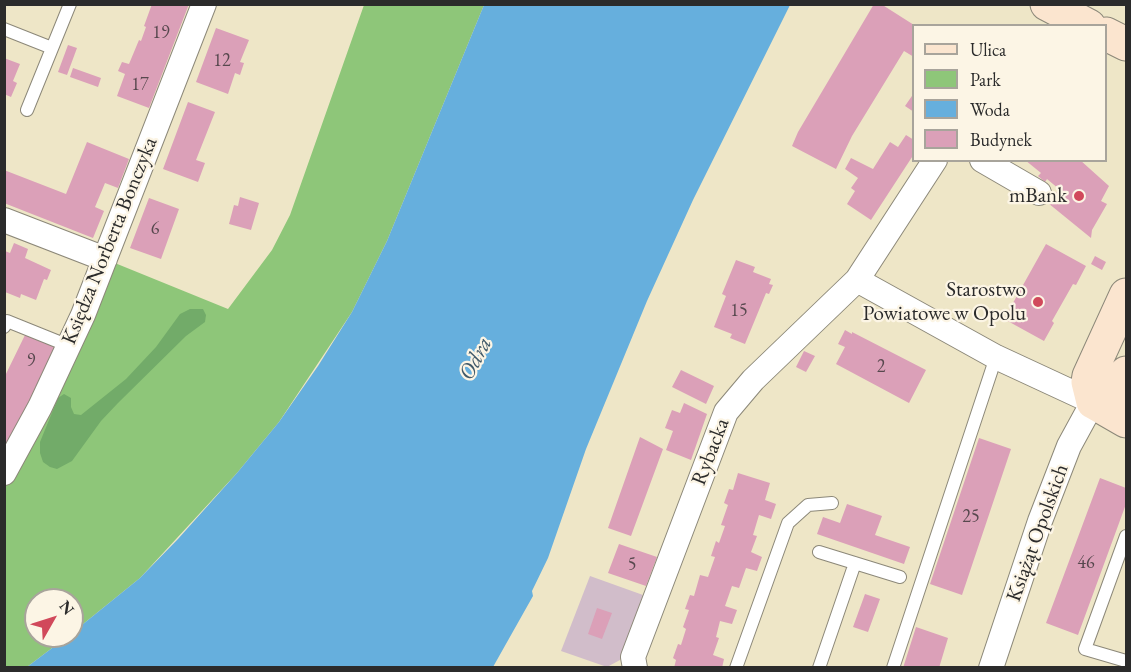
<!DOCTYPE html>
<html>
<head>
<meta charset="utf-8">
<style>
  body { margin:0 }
  #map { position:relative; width:1131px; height:672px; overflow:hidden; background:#eee6c7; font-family:"EB Garamond",serif }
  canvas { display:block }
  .frame { position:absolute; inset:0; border:6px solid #2b2b2b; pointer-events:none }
  .legend { position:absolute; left:912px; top:24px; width:195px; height:138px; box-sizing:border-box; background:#fcf5e5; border:2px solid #a8a49b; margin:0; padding:8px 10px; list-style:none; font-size:18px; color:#2b2b2b }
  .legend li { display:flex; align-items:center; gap:12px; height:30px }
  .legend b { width:30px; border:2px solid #a8a49b }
  .north { position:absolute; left:24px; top:588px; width:60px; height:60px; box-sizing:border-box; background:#fcf5e5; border:2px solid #a8a49b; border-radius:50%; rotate:51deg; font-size:16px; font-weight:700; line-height:24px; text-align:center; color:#2b2b2b }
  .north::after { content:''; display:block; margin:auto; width:21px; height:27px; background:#d1495b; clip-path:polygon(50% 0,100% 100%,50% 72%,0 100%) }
</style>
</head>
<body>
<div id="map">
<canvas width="1131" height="672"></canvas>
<div class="frame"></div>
<ul class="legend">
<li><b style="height:8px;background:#fbe5cf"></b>Ulica</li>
<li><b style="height:16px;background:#8ec679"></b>Park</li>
<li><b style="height:16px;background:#66afdd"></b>Woda</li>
<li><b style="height:16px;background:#dba0b8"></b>Budynek</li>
</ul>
<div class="north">N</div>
</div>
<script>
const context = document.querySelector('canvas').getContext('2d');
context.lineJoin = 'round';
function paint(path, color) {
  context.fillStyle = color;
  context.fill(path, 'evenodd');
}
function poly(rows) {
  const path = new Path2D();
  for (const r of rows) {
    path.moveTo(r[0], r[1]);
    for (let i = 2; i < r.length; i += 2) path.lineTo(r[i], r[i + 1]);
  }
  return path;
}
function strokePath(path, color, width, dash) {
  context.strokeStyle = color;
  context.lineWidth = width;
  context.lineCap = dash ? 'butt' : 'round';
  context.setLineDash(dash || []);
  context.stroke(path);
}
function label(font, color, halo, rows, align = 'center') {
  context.font = font + ' "EB Garamond",serif';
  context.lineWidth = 4.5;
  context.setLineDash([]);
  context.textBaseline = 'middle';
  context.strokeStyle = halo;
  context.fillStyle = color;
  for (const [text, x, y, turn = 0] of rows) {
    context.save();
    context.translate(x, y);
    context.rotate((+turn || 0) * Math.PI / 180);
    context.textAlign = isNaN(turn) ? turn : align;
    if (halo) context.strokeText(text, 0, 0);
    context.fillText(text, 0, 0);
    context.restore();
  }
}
paint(poly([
  [590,576,643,595,620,660,607,667,561,651]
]), '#d1bdca');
paint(poly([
  [364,5,484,5,387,241,352,312,279,422,237,473,140,578,72,633,72,600,36,600,36,636,68,636,27,667,5,667,4,473,105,259,228,309,272,250,290,215]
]), '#8ec679');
paint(poly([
  [190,309,203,309,206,315,205,322,186,336,118,403,101,421,72,461,57,469,50,467,43,462,40,453,40,442,58,398,64,394,71,398,71,407,74,414,81,415,126,379,156,347,180,314]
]), '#72ab69');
paint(poly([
  [484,5,790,5,693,200,647,301,586,449,548,558,532,591,533,596,493,667,27,667,68,636,72,636,72,633,140,578,178,539,237,473,279,422,318,366,352,312,387,241]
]), '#66afdd');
paint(poly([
  [152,4,189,4,149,108,117,96,125,74,118,71,122,62,129,64,139,40,141,41,146,27,144,26],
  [874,4,881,4,914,25,914,57,904,51,852,136,836,169,792,146,798,132],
  [216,28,249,40,240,62,244,63,240,75,235,73,228,94,196,82],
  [68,45,77,48,67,75,58,72],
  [4,58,20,64,13,81,17,83,11,97,4,94],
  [73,68,101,78,98,87,70,77],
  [914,93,914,112,905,106],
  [188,102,215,112,196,160,205,163,198,182,163,169],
  [906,135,914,140,914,154,871,220,847,204,855,191,851,188,858,178,845,169,851,158,873,169,890,142,898,147],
  [87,142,129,159,118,188,105,183,95,207,104,211,93,238,4,203,4,170,66,194],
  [1025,160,1080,160,1109,186,1101,201,1107,204,1092,230,1091,238,1048,203,1059,189,1047,179,1045,182,1038,176,1041,173],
  [240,197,259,203,251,230,229,224,234,205,238,206],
  [149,198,179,209,161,259,130,248],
  [14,243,28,249,25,258,51,270,47,280,44,279,36,300,21,294,20,298,5,292,5,251,10,253],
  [1046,244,1086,266,1076,285,1073,284,1052,321,1054,323,1044,341,1004,319],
  [1095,256,1106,262,1102,270,1091,264],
  [736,260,755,267,753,272,771,279,769,284,773,285,769,294,766,293,745,344,730,338,732,334,714,327,726,296,722,294],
  [845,330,852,334,852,332,926,370,909,403,836,364,845,347,838,344],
  [25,335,56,347,4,458,4,378],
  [804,351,815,356,806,372,796,367],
  [681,370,714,386,706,404,672,387],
  [684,403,707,414,691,460,666,450,673,431,665,428,672,410,680,413],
  [640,437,663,449,631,536,608,528],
  [979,438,1011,449,962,595,930,584],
  [738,473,770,483,765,500,776,504,771,519,759,515,753,535,757,536,751,552,762,557,757,571,746,568,739,588,732,586,725,606,737,610,732,624,720,621,716,637,719,638,713,655,724,659,722,668,674,668,676,660,673,658,678,644,681,645,686,629,683,627,689,610,685,609,690,595,694,596,700,575,708,577,715,557,711,556,716,541,719,543,725,526,721,525,728,505,724,503,729,489,733,490],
  [1100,478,1126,488,1126,504,1078,635,1046,623],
  [847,504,882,516,875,535,910,547,904,564,817,534,823,517,840,523],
  [619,544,657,557,646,586,608,573],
  [865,594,880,599,868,632,853,627],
  [597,608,612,613,602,639,588,634],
  [916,627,948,638,939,668,903,668]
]), '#dba0b8');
const lane = poly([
  [4,29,52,48],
  [27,110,70,4],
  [4,327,7,321,69,346],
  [1126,536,1085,649,1126,661],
  [819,552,900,577],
  [736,668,788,523,808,505,832,503],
  [819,668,855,563],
  [893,668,996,357]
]);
const street = poly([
  [982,160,1039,193],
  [4,220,105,259],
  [857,280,996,357,1093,402,1069,446,1040,521,991,668],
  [4,473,40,407,83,315,204,4],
  [635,668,633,657,726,412,753,380,857,280,935,160]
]);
const secondary = poly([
  [1047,4,1089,26],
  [1106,34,1126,44],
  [1093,402,1088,382,1089,376,1126,295],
  [1093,402,1113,391,1126,373],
  [1093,402,1126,421]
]);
strokePath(lane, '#8c8879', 14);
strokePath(street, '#8c8879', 26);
strokePath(secondary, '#8c8879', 35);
strokePath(lane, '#fff', 12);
strokePath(street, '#fff', 24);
strokePath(secondary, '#fbe5cf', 33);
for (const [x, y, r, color] of [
  [1079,196,6,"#d1495b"],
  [1038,302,6,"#d1495b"]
]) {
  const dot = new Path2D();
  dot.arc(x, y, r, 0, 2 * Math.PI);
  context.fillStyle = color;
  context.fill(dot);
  strokePath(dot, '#fcf5e5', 2);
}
label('18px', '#57484e', null, [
  ["19",161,33],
  ["12",222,61],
  ["17",140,85],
  ["6",155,229],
  ["15",739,311],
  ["9",31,361],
  ["2",881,367],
  ["25",971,517],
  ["46",1086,563],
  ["5",632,565]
]);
label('21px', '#2b2b2b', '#fcf5e5', [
  ["mBank",1067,196],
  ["Starostwo",1026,290],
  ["Powiatowe w Opolu",1026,314]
], 'right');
label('21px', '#2b2b2b', '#fcf5e5', [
  ["Księdza Norberta Bonczyka",110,241,-68],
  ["Rybacka",711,452,-69],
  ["Książąt Opolskich",1038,533,-70]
]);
label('italic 22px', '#405969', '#fcf5e5', [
  ["Odra",476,359,-62]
]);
</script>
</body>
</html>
